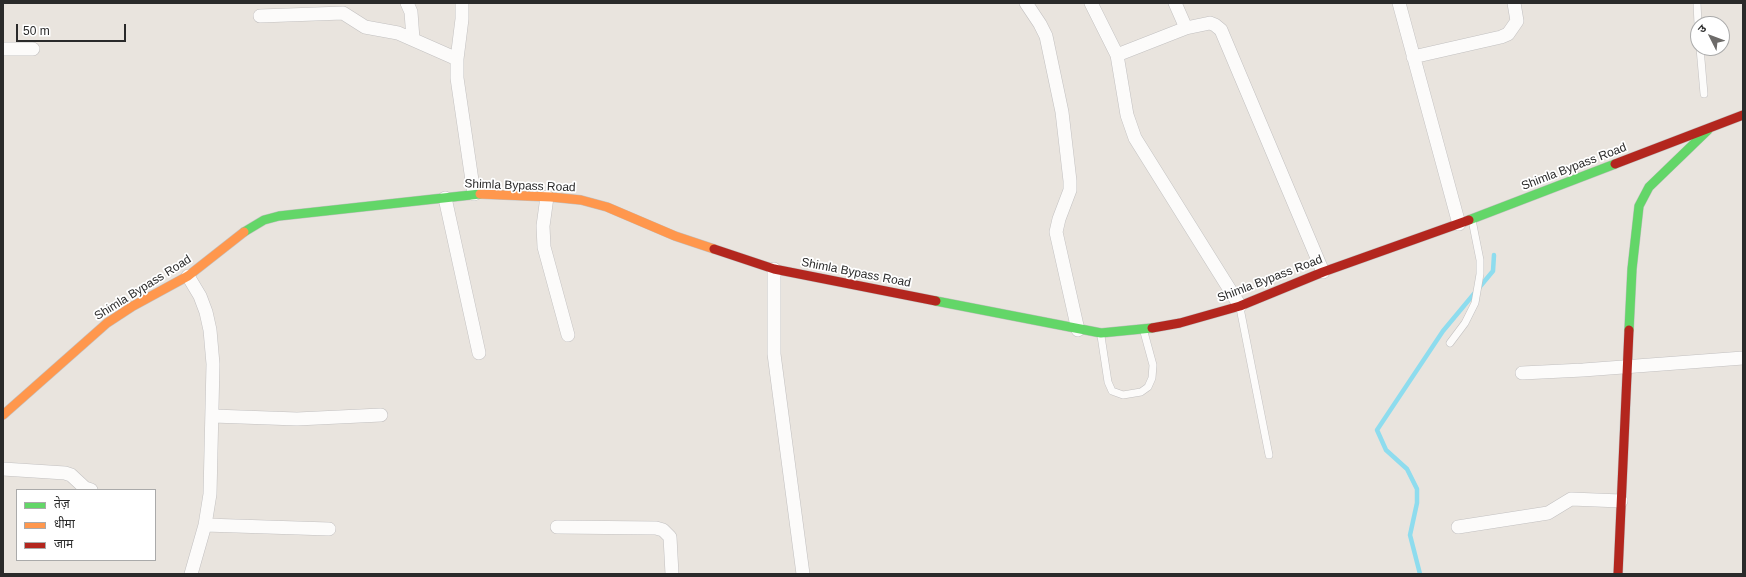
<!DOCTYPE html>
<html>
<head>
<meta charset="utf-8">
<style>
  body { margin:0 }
  #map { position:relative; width:1746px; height:577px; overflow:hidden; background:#e9e4de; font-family:Arial,"Noto Sans Devanagari",sans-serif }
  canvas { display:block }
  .frame { position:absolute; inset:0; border:4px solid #2a2a2a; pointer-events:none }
  .legend { position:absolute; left:16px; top:489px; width:140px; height:72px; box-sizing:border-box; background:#fff; border:1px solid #aaa; margin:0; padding:5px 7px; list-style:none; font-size:12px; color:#2a2a2a }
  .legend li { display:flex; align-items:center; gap:8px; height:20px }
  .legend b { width:20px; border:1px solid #aaa }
  .north { position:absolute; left:1690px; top:16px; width:40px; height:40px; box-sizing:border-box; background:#fff; border:1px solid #aaa; border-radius:50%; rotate:312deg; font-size:11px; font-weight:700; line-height:16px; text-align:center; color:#2a2a2a }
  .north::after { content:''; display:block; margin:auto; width:14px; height:18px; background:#6d6b69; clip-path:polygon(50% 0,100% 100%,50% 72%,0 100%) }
  .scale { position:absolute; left:16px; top:24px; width:110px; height:18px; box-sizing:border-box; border:2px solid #2a2a2a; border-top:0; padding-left:5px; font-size:12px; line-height:14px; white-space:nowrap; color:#2a2a2a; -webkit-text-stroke:3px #fff; paint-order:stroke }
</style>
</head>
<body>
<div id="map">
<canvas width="1746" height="577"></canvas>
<div class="frame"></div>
<ul class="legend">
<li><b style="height:5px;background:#63d668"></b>तेज़</li>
<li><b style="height:5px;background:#ff974d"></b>धीमा</li>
<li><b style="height:5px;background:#b3261e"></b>जाम</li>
</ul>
<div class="north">उ</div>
<div class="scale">50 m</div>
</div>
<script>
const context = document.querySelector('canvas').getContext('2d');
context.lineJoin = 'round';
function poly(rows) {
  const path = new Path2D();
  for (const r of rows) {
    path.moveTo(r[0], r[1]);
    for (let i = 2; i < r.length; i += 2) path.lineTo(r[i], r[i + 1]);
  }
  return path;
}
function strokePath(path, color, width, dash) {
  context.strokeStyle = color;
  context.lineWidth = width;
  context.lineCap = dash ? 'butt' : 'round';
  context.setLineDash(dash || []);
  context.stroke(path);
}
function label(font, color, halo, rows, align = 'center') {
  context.font = font + ' Arial,sans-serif';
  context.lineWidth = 3.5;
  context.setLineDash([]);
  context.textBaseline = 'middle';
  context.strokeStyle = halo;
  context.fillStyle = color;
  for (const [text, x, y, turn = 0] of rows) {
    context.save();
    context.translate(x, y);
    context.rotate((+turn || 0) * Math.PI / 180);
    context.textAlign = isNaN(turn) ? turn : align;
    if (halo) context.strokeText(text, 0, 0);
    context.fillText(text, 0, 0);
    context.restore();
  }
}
strokePath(poly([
  [1420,574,1410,535,1417,503,1417,489,1407,469,1386,450,1377,430,1443,331,1493,271,1494,255]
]), '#8edcee', 4.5);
const lane = poly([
  [1697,3,1698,24],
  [1700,48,1704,94],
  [1240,308,1269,455],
  [1101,336,1108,382,1112,391,1123,395,1141,392,1148,387,1152,378,1153,365,1144,332],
  [1450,343,1465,323,1475,303,1480,274,1480,260,1472,220]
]);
const street = poly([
  [407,3,411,12,413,39],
  [462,3,462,19,457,59,457,78,474,194],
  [1026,3,1040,24,1046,36,1062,112,1070,181,1070,190,1059,219,1056,232,1078,330],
  [1091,3,1117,55,1127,115,1135,138,1240,306],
  [1175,3,1186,28,1210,23,1215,25,1221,30,1323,272],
  [1399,3,1459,224],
  [260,16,343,13,365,27,398,33,457,59],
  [3,49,33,49],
  [1117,55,1186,28],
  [1413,57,1501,37,1508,34,1517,21,1514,3],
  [547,197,543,226,544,247,568,335],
  [445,198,479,353],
  [774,269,774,354,803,574],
  [188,276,200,296,206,312,210,330,213,364,210,494,205,525,191,574],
  [1522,373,1583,370,1743,358],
  [213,416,297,419,381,415],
  [3,469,65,473,71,475,85,488,91,490],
  [205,525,329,529],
  [557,527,656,528,663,530,670,537,672,574],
  [1458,527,1548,513,1571,499,1621,501]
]);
const fast = poly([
  [1469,220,1615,164],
  [244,232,264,220,279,216,480,194],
  [936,301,1101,333,1152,328],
  [1629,330,1632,269,1639,206,1649,187,1708,130]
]);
const slow = poly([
  [480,194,551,197,581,200,607,207,675,236,714,249],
  [3,415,107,323,133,306,188,276,244,232]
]);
const jam = poly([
  [1615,164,1743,115],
  [714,249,774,269,936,301],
  [1152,328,1180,323,1240,306,1323,272,1469,220],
  [1618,574,1629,330]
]);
strokePath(lane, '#c2c0c0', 8);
strokePath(street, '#c2c0c0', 14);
strokePath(fast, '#c2c0c0', 10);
strokePath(slow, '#c2c0c0', 10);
strokePath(jam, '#c2c0c0', 10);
strokePath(lane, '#fcfbfa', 7);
strokePath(street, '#fcfbfa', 13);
strokePath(fast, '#63d668', 9);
strokePath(slow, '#ff974d', 9);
strokePath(jam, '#b3261e', 9);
label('12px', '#2a2a2a', '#fff', [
  ["Shimla Bypass Road",1574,167,-21],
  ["Shimla Bypass Road",520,186,2],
  ["Shimla Bypass Road",856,273,11],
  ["Shimla Bypass Road",1270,279,-21],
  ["Shimla Bypass Road",143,288,-32]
]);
</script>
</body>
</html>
